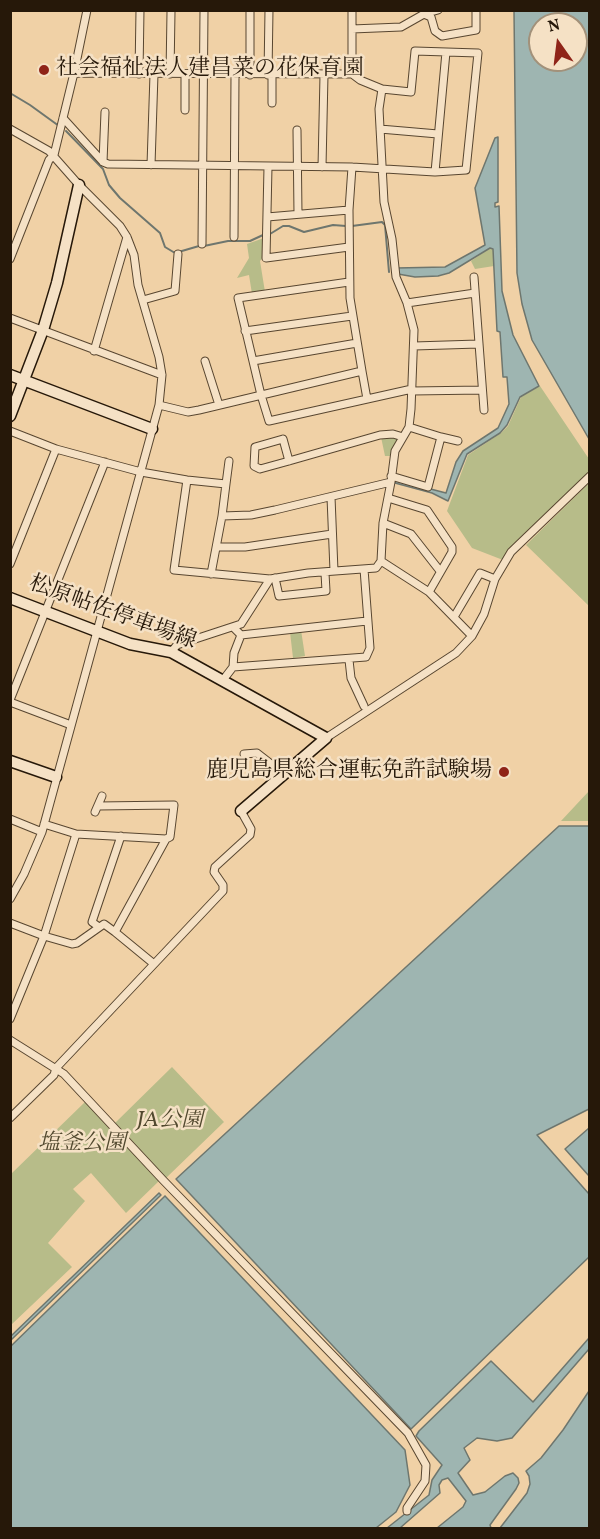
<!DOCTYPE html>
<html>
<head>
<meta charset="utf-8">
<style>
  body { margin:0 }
  #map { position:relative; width:600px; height:1539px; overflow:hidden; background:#f0d1a6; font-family:Vollkorn,serif }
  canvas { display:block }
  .frame { position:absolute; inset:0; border:12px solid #261809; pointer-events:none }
  .north { position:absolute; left:528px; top:12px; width:60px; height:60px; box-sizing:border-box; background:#f5e1c5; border:2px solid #a2917a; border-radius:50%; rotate:346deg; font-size:16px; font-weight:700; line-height:24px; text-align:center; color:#261809 }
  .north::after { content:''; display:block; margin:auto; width:21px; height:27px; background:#8f2418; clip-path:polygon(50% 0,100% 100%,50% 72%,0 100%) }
</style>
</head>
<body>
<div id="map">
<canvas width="600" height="1539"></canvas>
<div class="frame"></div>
<div class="north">N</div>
</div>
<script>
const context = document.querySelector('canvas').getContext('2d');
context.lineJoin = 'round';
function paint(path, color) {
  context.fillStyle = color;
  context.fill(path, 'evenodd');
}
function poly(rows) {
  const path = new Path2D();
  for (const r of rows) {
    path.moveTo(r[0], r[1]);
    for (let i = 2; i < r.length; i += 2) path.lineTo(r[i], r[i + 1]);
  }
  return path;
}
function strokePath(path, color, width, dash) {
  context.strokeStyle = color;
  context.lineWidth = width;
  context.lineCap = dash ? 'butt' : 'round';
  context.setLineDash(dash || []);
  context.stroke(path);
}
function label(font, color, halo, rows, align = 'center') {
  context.font = font + ' Vollkorn,"Noto Serif JP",serif';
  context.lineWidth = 5;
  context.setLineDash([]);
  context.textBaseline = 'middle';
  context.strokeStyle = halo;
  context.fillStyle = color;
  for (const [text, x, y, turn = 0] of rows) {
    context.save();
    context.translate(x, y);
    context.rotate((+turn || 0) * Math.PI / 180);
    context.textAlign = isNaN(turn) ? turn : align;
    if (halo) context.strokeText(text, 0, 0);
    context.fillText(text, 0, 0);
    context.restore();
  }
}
paint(poly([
  [264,238,264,257,260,261,265,292,252,294,249,275,237,278,249,258,247,244],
  [490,248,493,249,494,266,475,269,471,261],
  [540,386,589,459,589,473,503,560,472,548,447,511,468,455,501,433,508,426,521,397],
  [381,437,396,438,398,441,391,456,385,456],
  [589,483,589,606,526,545],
  [301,630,305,656,293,658,290,632],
  [589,791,589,821,561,821],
  [172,1067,224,1122,166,1178,115,1123],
  [85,1102,159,1181,126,1213,91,1173,73,1189,85,1201,48,1243,72,1267,11,1325,11,1174]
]), '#b7bc89');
const water = poly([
  [514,11,589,11,589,439,532,340,522,304,517,273,514,11],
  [540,24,576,24,576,60,540,60,540,24],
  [498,137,498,202,495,203,495,207,499,206,502,291,513,335,539,386,520,397,507,425,500,433,467,454,448,501,432,493,395,483,396,480,446,493,456,462,463,451,498,428,509,404,507,377,503,377,500,332,497,331,493,249,490,248,449,273,438,276,415,277,398,274,396,268,445,267,485,245,475,188,495,138,498,137],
  [559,826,589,826,589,1109,537,1135,589,1194,589,1257,411,1429,176,1179,559,826],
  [589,1128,589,1176,565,1149,589,1128],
  [159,1193,161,1195,11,1340,11,1336,159,1193],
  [165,1196,405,1450,410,1485,396,1512,376,1528,11,1528,11,1346,165,1196],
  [589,1338,589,1349,512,1438,497,1441,477,1438,464,1448,470,1460,458,1473,473,1495,485,1492,505,1476,513,1473,518,1478,519,1483,516,1489,490,1525,491,1528,437,1528,463,1507,466,1501,448,1478,442,1480,439,1485,440,1493,400,1528,387,1528,429,1495,432,1480,442,1465,416,1436,419,1431,491,1361,533,1402,589,1338],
  [589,1391,589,1528,500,1528,527,1493,530,1484,529,1476,526,1471,541,1458,563,1430,589,1391]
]);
paint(water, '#9eb5b1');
strokePath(water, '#6e766e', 1.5);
strokePath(poly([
  [10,93,30,105,59,126],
  [66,131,103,169,109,185,120,198,160,233,165,247,175,253,199,246],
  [352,226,382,222,385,225,389,272],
  [270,234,283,226,289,226,304,232,333,225,346,226],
  [204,246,228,241,250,241,263,235]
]), '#6e766e', 2);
const street = poly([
  [250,10,250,75],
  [352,10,352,74],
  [424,14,431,17,435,31,442,36,476,30,476,10],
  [352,29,401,27,424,14,438,10],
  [139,74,140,10],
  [170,74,171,12],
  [268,75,269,10],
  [272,103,272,75],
  [185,110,185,75],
  [63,118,103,162,108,164,352,167,435,172,466,170,478,53,415,51,411,92,382,89,360,80,352,74,74,73],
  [10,129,49,151,79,185,120,226,127,237,134,255,138,285,159,357,162,375,159,405,42,832,24,874,10,899],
  [380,129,438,134],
  [297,130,298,214],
  [103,162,105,112],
  [151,165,154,74],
  [268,167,266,258,349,247],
  [322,167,324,75],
  [435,172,446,52],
  [267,217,349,210],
  [234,237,235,75],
  [202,244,204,10],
  [10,259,49,160,54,155,74,73,87,10],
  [474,277,484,410],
  [349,282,238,298,261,395,269,421,412,389],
  [143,300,175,291,178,254],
  [407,303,475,293],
  [10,318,162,375],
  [245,331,352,316],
  [414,346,478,344],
  [94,351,127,237],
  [205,361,219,405],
  [253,361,357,343],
  [362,371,367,399],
  [412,391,482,390],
  [159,405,188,412,199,410,362,371,350,298,349,210,352,167],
  [10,431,56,449,141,472,187,480,226,484,222,516,251,515,275,510,391,482,395,451,409,427,411,409,414,330,407,303,396,277,392,239,384,202,379,109,382,89],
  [441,437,458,441],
  [289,461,283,439,255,447,254,466,260,469,289,461,380,435,393,434,403,437],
  [391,476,428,487,441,437,409,427],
  [187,480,174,570,270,579,308,573,376,568,381,561,383,523,391,482],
  [226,484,229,461],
  [331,497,334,571],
  [388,498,427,510,452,547,452,552,429,592],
  [383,523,411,534,440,571],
  [217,547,245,547,332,534],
  [381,561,429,592,472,636],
  [10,564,56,449],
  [211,574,222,516],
  [275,578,279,596,326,591,325,573],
  [454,617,480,573,495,579],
  [234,628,241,635,367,621],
  [171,652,177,645,241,624,270,579],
  [349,660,351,678,364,706],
  [233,667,234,653,241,635],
  [223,680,233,667,366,657,370,648,364,569],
  [10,700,105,462],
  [10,702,71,725],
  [326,738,456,653,472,636,484,614,495,579,511,552,590,476],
  [244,754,257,753,284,774],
  [98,806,174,805,170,837,166,839],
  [95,812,102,796],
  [10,819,42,832],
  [10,923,44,936,72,944,77,943,104,924,115,932,166,839,76,834,44,824],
  [99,927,92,922,121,836],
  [115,932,154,964],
  [10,1019,44,936,76,834],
  [10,1040,64,1074,163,1180,408,1433,426,1465,425,1481,407,1508,407,1511],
  [10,1118,54,1075,56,1068,223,891,223,885,214,872,215,867,250,835,251,829,241,811]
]);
const secondary = poly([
  [10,375,152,429],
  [10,416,43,330,57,283,79,185],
  [10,598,130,644,171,652,326,738,241,811],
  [10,761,56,777]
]);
strokePath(street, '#584630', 9);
strokePath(secondary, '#261809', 13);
strokePath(street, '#f5e1c5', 7);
strokePath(secondary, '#f5e1c5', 10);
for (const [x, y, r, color] of [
  [44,70,6,"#8f2418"],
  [504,772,6,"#8f2418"]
]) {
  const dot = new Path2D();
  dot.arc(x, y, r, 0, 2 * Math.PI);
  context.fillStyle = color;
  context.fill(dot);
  strokePath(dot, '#f5e1c5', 2);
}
label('22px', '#261809', '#f5e1c5', [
  ["社会福祉法人建昌菜の花保育園",56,70],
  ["鹿児島県総合運転免許試験場",492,772,"right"]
], 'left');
label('22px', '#261809', '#f5e1c5', [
  ["松原帖佐停車場線",112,614,20]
]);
label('italic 22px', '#52492f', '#f5e1c5', [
  ["JA公園",170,1122],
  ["塩釜公園",82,1145]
]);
</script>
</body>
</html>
